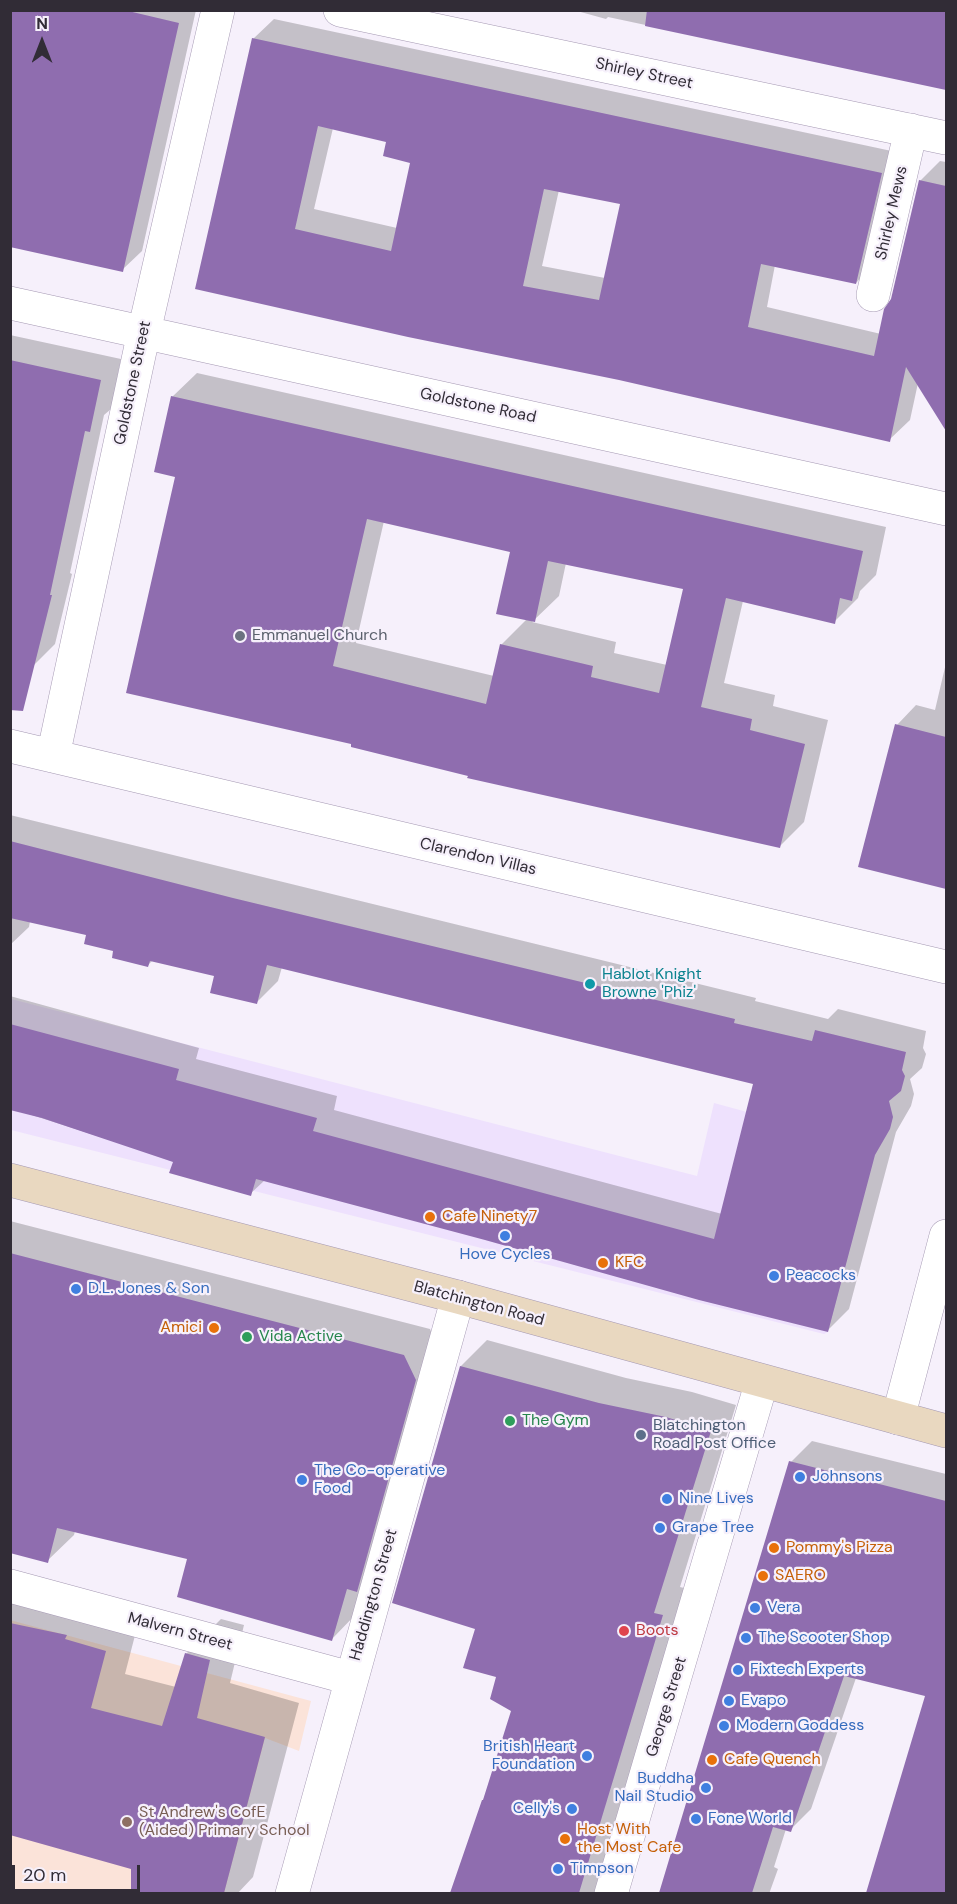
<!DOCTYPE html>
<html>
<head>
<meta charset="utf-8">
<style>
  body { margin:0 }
  #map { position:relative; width:957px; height:1904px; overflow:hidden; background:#f6f0fb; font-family:"DM Sans",sans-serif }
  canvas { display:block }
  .frame { position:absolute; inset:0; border:12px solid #312c36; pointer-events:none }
  .north { position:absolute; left:12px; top:12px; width:60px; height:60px; -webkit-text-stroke:4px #f6f0fb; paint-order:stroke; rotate:0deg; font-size:16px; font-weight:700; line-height:24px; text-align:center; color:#312c36 }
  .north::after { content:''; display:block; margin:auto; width:21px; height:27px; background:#312c36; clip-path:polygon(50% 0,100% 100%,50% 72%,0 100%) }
  .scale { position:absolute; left:12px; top:1865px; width:128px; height:27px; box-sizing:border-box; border:3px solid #312c36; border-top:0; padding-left:8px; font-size:18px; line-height:21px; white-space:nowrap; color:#312c36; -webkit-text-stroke:4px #f6f0fb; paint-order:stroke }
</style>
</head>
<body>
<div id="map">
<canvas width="957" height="1904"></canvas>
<div class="frame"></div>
<div class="north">N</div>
<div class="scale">20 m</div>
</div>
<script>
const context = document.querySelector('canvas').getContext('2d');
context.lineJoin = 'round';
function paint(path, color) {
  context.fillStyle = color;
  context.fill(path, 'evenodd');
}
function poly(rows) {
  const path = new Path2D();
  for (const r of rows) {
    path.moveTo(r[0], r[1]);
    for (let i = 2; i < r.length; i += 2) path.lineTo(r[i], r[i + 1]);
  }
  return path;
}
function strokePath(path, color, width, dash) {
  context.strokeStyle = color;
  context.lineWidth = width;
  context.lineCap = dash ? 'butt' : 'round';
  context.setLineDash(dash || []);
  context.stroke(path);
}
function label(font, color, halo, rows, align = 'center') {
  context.font = font + ' "DM Sans",sans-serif';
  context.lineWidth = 4.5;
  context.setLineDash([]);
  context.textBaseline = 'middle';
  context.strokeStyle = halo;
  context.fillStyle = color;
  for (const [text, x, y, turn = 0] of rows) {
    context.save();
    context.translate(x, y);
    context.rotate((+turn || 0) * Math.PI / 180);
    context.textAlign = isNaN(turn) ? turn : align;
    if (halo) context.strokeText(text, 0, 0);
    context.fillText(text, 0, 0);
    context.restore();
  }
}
paint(poly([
  [11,999,697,1176,714,1103,876,1147,828,1332,824,1334,11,1130]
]), '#eee1fd');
paint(poly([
  [10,1620,311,1701,299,1751,265,1738,224,1893,11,1893]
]), '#fbe3d9');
paint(poly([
  [10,10,196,10,142,251,122,270],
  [946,10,946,89,608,17,606,19,577,11],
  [274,19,901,153,876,262,856,283,775,265,767,307,881,334,893,300,920,181,940,161,946,162,946,428,918,383,910,420,889,440,619,379,197,287,253,39],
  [333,128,388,140,412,162,397,228,314,209],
  [559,190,622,203,605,278,542,266],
  [10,335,121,359,111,409,104,415,70,573,72,574,55,644,33,666,10,660],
  [197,373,886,527,876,575,860,591,858,598,834,622,743,601,724,683,775,695,773,706,828,720,804,822,780,846,353,742,177,476,172,397],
  [384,521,511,550,527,619,501,645,494,676,356,643],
  [566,563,685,588,667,665,614,653,616,642,532,622,559,596],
  [946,663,946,887,860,866,897,725,916,705,935,710],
  [10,815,756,998,755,1001,828,1019,838,1009,926,1031,923,1048,926,1054,922,1068,910,1079,914,1094,911,1106,896,1132,849,1309,828,1330,265,1180,250,1194,175,1161,10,1108,10,996,199,1048,196,1059,337,1096,334,1110,722,1214,754,1082,282,967,278,981,257,1002,216,974,153,960,148,965,87,934,30,921,29,927,10,945],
  [10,1221,430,1329,441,1352,358,1612,332,1639,189,1558,75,1531,74,1535,47,1561,10,1551],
  [487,1340,626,1378,692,1392,736,1405,680,1587,688,1589,596,1894,452,1894,513,1711,477,1628,461,1366],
  [812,1441,946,1474,946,1894,868,1894,926,1695,856,1678,811,1809,790,1830,786,1829,774,1867,778,1869,769,1894,660,1894,791,1462],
  [10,1581,140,1616,125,1674,176,1687,186,1654,221,1619,244,1625,230,1683,299,1703,253,1877,237,1894,133,1892,133,1868,10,1834]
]), '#0003');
paint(poly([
  [10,10,124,10,179,23,123,272,10,247],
  [647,10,946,10,946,90,645,26],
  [252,38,882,173,856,284,761,264,748,327,874,356,884,309,891,299,919,180,946,186,946,431,906,367,890,442,619,380,408,337,195,289],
  [318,126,386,142,383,156,410,163,391,251,295,229],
  [544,189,620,204,599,300,523,286],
  [10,360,101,380,90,432,85,431,50,595,52,595,23,711,10,710],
  [171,396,863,551,852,601,840,598,835,624,726,598,701,707,752,719,750,730,805,744,780,848,467,778,468,776,351,747,351,744,126,693,175,477,154,472],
  [367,519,510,552,496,614,535,622,548,561,683,589,659,693,591,677,593,666,500,644,486,704,333,666],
  [895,724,946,737,946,889,858,867],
  [10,841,233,898,735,1019,734,1023,812,1041,815,1030,906,1052,902,1070,905,1076,901,1091,889,1101,893,1117,890,1129,875,1155,828,1332,699,1300,485,1240,256,1179,251,1196,169,1173,173,1162,42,1118,10,1110,10,1024,179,1069,176,1080,317,1118,313,1131,714,1239,753,1084,267,965,257,1004,210,993,214,976,150,961,148,967,112,958,113,951,84,944,86,935,10,918],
  [10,1253,404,1355,416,1380,357,1592,347,1589,332,1641,177,1597,187,1559,57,1528,48,1563,10,1553],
  [460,1366,599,1403,666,1417,711,1431,654,1613,663,1615,579,1893,450,1893,482,1800,483,1800,511,1711,490,1699,496,1677,463,1668,475,1629,392,1603],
  [789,1461,946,1501,946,1893,866,1893,925,1696,844,1676,791,1832,773,1827,752,1893,659,1893],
  [10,1623,67,1635,65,1639,106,1651,91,1708,162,1726,185,1653,210,1660,197,1718,265,1737,224,1893,131,1893,131,1869,10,1835]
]), '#8f6daf');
const street = poly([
  [340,10,946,138],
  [873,295,911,130],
  [10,303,946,509],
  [10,746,946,967],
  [53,756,144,332,218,10],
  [898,1418,946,1236],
  [10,1586,350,1678],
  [292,1894,458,1297],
  [611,1894,762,1381]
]);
const secondary = poly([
  [10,1180,458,1297,946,1431]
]);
strokePath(street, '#a599b3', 34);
strokePath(secondary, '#a599b3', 34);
strokePath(street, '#fff', 33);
strokePath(secondary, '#e9d8c0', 33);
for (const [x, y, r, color] of [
  [240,636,6,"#6b7280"],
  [590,984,6,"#0f9aa8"],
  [430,1217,6,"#e8710a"],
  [505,1236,6,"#3f7fe0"],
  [603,1263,6,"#e8710a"],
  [774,1276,6,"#3f7fe0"],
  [76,1289,6,"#3f7fe0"],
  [214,1328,6,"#e8710a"],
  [247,1337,6,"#2e9e5b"],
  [510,1421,6,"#2e9e5b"],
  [641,1435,6,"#5c6f8a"],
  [800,1477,6,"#3f7fe0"],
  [302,1480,6,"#3f7fe0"],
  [667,1499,6,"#3f7fe0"],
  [660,1528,6,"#3f7fe0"],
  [774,1548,6,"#e8710a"],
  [763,1576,6,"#e8710a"],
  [755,1608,6,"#3f7fe0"],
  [624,1631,6,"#e0444e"],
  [746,1638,6,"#3f7fe0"],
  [738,1670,6,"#3f7fe0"],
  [729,1701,6,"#3f7fe0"],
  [724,1726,6,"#3f7fe0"],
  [587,1756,6,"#3f7fe0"],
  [712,1760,6,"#e8710a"],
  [706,1788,6,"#3f7fe0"],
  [572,1809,6,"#3f7fe0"],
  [696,1819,6,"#3f7fe0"],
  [127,1822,6,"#8d6e63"],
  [565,1839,6,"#e8710a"],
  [558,1869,6,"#3f7fe0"]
]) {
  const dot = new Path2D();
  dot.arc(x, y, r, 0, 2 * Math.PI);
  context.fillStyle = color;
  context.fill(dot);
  strokePath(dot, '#f6f0fb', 2);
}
label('16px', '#312c36', '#f6f0fb', [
  ["Shirley Street",644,74,12],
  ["Shirley Mews",892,213,-77],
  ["Goldstone Street",133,383,-78],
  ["Goldstone Road",478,406,12],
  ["Clarendon Villas",478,857,13],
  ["Blatchington Road",479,1304,15],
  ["Haddington Street",374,1595,-74],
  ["Malvern Street",180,1632,15],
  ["George Street",667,1707,-73]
]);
label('16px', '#5b616d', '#f6f0fb', [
  ["Emmanuel Church",252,636]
], 'left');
label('16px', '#0d838f', '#f6f0fb', [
  ["Hablot Knight",602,975],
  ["Browne 'Phiz'",602,993]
], 'left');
label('16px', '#c56008', '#f6f0fb', [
  ["Cafe Ninety7",442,1217],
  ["KFC",615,1263],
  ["Amici",202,1328,"right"],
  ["Pommy's Pizza",786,1548],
  ["SAERO",775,1576],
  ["Cafe Quench",724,1760],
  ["Host With",577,1830],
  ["the Most Cafe",577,1848]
], 'left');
label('16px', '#366cbe', '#f6f0fb', [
  ["Hove Cycles",505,1255,"center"],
  ["Peacocks",786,1276],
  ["D.L. Jones & Son",88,1289],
  ["The Co-operative",314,1471],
  ["Food",314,1489],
  ["Johnsons",812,1477],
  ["Nine Lives",679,1499],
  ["Grape Tree",672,1528],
  ["Vera",767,1608],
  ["The Scooter Shop",758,1638],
  ["Fixtech Experts",750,1670],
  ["Evapo",741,1701],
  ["Modern Goddess",736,1726],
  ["British Heart",575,1747,"right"],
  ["Foundation",575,1765,"right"],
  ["Buddha",694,1779,"right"],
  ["Nail Studio",694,1797,"right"],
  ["Celly's",560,1809,"right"],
  ["Fone World",708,1819],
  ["Timpson",570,1869]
], 'left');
label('16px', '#27864d', '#f6f0fb', [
  ["Vida Active",259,1337],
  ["The Gym",522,1421]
], 'left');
label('16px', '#4e5e75', '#f6f0fb', [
  ["Blatchington",653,1426],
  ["Road Post Office",653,1444]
], 'left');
label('16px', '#be3a42', '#f6f0fb', [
  ["Boots",636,1631]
], 'left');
label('16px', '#785e54', '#f6f0fb', [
  ["St Andrew's CofE",139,1813],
  ["(Aided) Primary School",139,1831]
], 'left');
</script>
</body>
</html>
